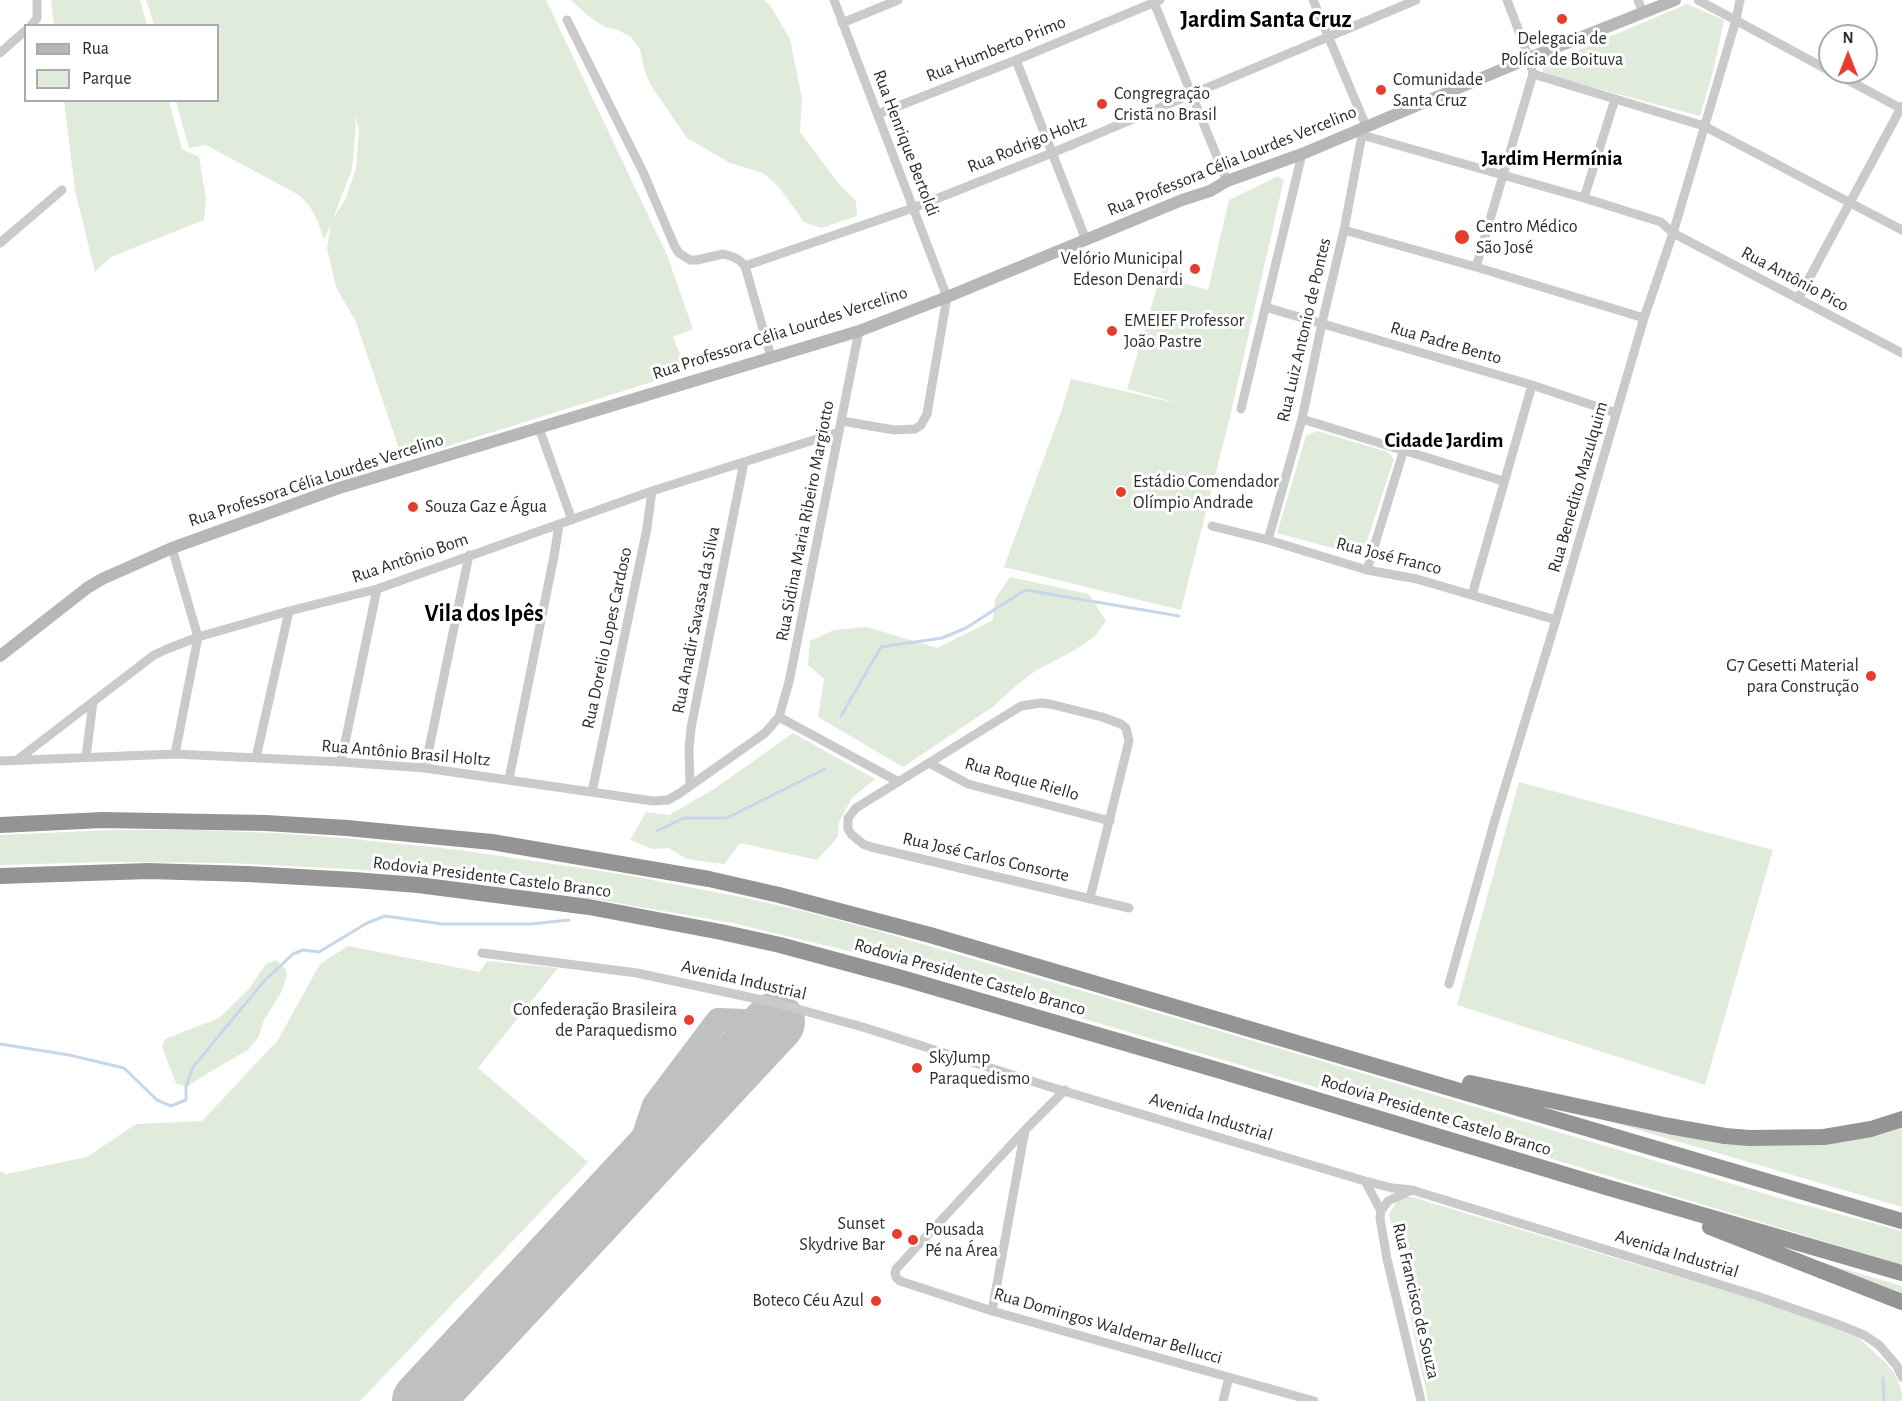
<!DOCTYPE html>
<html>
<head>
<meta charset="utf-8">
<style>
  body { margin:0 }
  #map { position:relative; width:1902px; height:1401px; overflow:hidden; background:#fff; font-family:"Alegreya Sans",sans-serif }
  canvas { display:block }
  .legend { position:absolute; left:24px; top:24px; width:195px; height:78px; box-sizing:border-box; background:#fff; border:2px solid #ababab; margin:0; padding:8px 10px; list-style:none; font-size:18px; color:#2d2d2d }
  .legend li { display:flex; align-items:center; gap:12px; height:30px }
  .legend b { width:30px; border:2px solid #ababab }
  .north { position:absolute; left:1818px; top:24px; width:60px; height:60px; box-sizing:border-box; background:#fff; border:2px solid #ababab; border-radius:50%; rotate:0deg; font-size:16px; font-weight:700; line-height:24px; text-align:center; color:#2d2d2d }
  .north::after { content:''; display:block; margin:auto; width:21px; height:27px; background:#e53e2e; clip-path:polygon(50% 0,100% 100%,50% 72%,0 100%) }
</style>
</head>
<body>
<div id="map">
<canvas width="1902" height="1401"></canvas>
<ul class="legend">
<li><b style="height:8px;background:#b7b7b7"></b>Rua</li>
<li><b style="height:16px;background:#e1ebdb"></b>Parque</li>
</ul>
<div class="north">N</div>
</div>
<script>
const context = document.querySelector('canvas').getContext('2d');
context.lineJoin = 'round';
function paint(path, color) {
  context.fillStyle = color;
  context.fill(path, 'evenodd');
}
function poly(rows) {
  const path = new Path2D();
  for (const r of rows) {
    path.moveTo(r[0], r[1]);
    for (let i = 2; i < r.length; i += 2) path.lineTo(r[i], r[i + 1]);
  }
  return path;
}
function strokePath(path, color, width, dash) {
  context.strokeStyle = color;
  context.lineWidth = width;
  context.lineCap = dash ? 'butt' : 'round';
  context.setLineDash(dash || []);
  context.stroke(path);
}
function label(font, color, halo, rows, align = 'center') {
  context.font = font + ' "Alegreya Sans",sans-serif';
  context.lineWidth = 6;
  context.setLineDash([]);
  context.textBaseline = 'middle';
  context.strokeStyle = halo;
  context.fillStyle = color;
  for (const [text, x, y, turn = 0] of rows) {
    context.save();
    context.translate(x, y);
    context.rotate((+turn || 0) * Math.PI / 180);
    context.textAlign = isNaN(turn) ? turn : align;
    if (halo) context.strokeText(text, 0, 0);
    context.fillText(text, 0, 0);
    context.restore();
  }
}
paint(poly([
  [51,0,140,0,147,25,54,25],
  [146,0,546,0,667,255,693,329,673,337,687,371,413,457,400,452,356,322,336,287,327,248,331,225,324,239,317,220,309,205,299,195,206,145,189,148,176,101,218,100,218,26,154,25],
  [355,116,359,129,356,169,345,200,333,219,352,169,356,128],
  [571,0,764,0,770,5,790,39,802,99,800,132,839,184,856,201,857,216,821,228,804,222,778,186,763,173,730,163,687,138,650,84,644,69,640,49,631,37,618,30,605,27,587,15],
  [1687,4,1724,20,1713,72,1700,116,1558,78,1543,72,1543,65],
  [64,101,169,101,182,149,199,157,206,199,204,220,111,257,95,272,75,190],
  [1278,176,1284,180,1283,183,1230,417,1181,610,1004,567,1062,409,1071,379,1180,404,1127,389,1168,250,1172,251,1166,278,1208,290,1229,200],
  [1317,431,1388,452,1394,459,1362,556,1277,533,1306,436],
  [1010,577,1089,594,1106,621,1095,636,1075,650,1035,671,1012,689,994,706,903,767,818,717,824,679,808,665,810,641,834,630,867,627,937,648,993,620,995,599],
  [793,733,875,779,852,798,839,822,838,837,817,860,740,843,724,864,686,859,669,848,652,849,630,840,646,812,669,815,714,789],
  [1519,782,1773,850,1705,1085,1457,1005],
  [110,830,197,830,275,833,343,838,460,850,621,874,741,897,799,910,871,929,1315,1059,1776,1197,1902,1231,1902,1265,1318,1088,966,984,874,957,733,923,542,890,411,874,349,869,228,863,109,862,0,865,0,835],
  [348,946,480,972,487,961,558,968,478,1068,588,1162,360,1401,0,1401,0,1171,6,1174,87,1157,136,1124,202,1121,278,1040,320,964],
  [276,960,285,968,287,975,282,991,264,1020,259,1036,248,1050,208,1073,186,1087,176,1083,162,1047,165,1039,219,1018,249,989,266,964],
  [1577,1112,1715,1139,1902,1123,1902,1207],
  [1405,1197,1412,1197,1755,1300,1835,1328,1860,1339,1885,1362,1894,1372,1902,1392,1902,1401,1428,1401,1389,1214,1397,1201],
  [1814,1260,1902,1286,1902,1297]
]), '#e1ebdb');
strokePath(poly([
  [841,716,881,647,942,638,966,628,1025,590,1179,616],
  [657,831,684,818,727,818,825,769],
  [0,1044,69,1055,124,1068,157,1100,171,1106,186,1100,186,1087,193,1067,265,980,293,954,303,950,319,952,367,923,385,916,442,924,531,924,569,920],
  [1883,1378,1884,1401]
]), '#c7d7eb', 3);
strokePath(poly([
  [664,1092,717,1084],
  [637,1169,643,1138,654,1105,718,1020,775,1022]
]), '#c0c0c0', 24);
strokePath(poly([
  [422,1401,775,1022]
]), '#c0c0c0', 60);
strokePath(poly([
  [834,0,947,297,927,414,921,425,915,429,894,430,842,421],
  [1153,0,1227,181],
  [1507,0,1529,58,1533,74,1704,126,1902,230],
  [1638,0,1643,13],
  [1698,0,1830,71],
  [567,20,643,172,675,247,679,253,690,260,697,260,723,254,731,256,739,260,745,266,771,357],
  [842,23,898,0],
  [31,26,37,18,37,0],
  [0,53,26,30],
  [1016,60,1086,240],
  [1833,72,1902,109],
  [878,114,1016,60,1160,0],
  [1362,135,1584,198,1661,222,1673,233,1902,353],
  [1584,198,1615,99],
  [1344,230,1476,267,1644,318],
  [0,243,62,190],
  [745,266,913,208,1052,153,1416,0],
  [1476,267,1533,74],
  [1798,299,1902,106],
  [1265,307,1532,385,1616,413],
  [1241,409,1302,154],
  [1302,419,1503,481],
  [539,428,572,520],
  [1212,526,1268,540,1367,570,1417,579,1556,620],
  [1268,540,1302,419,1322,323,1344,230,1362,135,1366,126,1313,0],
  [172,548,198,637,175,754],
  [1367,570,1404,449],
  [1472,595,1532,385],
  [779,717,897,781],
  [86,757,93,702],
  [256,758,289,611],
  [17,760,154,655,167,649,198,637,289,611,377,589,652,491,839,432],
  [0,761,175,754,341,762,425,768,653,801,668,800,680,793,765,733,779,717,789,682,859,331],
  [341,762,377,589],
  [929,763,968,784,1110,821],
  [425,768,469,555],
  [509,779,554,556,559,525],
  [690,786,689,749,691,728,744,462],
  [592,792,647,528,652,491],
  [1090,898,1129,741,1126,728,1121,724,1102,717,1050,704,1041,703,1021,706,856,808,848,818,848,829,851,834,863,844,871,847,1129,908],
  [482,953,637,973,776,1003,866,1028,1047,1086,1365,1181,1392,1188,1412,1190,1757,1296,1837,1324,1864,1335,1879,1345,1897,1366,1902,1377],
  [1449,984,1494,823,1556,620,1644,318,1673,233,1736,20,1740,0],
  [1065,1090,1025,1130,896,1269,895,1273,896,1277,900,1281,992,1311,1314,1401],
  [1365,1181,1381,1211],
  [1410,1191,1388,1201,1381,1211,1380,1218,1387,1259,1421,1401],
  [992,1311,1025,1130],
  [1223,1401,1229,1377]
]), '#cacaca', 9);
strokePath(poly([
  [0,656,87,588,102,579,172,548,336,489,859,331,947,297,1182,200,1210,191,1227,181,1302,154,1529,58,1675,0]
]), '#b7b7b7', 12);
strokePath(poly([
  [0,825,102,820,266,823,347,828,492,842,709,879,779,895,930,935,1902,1221],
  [0,876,148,871,247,874,354,880,418,885,589,907,721,932,780,945,902,978,1221,1071,1606,1187,1902,1273],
  [1470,1083,1669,1126,1725,1136,1749,1138,1824,1137,1871,1129,1902,1119],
  [1710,1227,1902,1302]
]), '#949494', 16);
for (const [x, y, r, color] of [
  [1562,19,6,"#e53e2e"],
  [1381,90,6,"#e53e2e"],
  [1102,104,6,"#e53e2e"],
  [1462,237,8,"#e53e2e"],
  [1195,269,6,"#e53e2e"],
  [1112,331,6,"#e53e2e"],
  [1121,492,6,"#e53e2e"],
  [413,507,6,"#e53e2e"],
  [1871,676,6,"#e53e2e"],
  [689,1020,6,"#e53e2e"],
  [917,1068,6,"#e53e2e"],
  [897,1234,6,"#e53e2e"],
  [913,1240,6,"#e53e2e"],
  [876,1301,6,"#e53e2e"]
]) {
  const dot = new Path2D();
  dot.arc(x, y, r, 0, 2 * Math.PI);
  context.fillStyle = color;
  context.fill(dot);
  strokePath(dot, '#fff', 2);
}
label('18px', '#2d2d2d', '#fff', [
  ["Delegacia de",1562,39,"center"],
  ["Polícia de Boituva",1562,60,"center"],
  ["Comunidade",1393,80],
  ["Santa Cruz",1393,101],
  ["Congregração",1114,94],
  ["Cristã no Brasil",1114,115],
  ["Centro Médico",1476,227],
  ["São José",1476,248],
  ["Velório Municipal",1183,259,"right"],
  ["Edeson Denardi",1183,280,"right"],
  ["EMEIEF Professor",1124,321],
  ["João Pastre",1124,342],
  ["Estádio Comendador",1133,482],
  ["Olímpio Andrade",1133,503],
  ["Souza Gaz e Água",425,507],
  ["G7 Gesetti Material",1859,666,"right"],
  ["para Construção",1859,687,"right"],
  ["Confederação Brasileira",677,1010,"right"],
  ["de Paraquedismo",677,1031,"right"],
  ["SkyJump",929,1058],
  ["Paraquedismo",929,1079],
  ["Sunset",885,1224,"right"],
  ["Skydrive Bar",885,1245,"right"],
  ["Pousada",925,1230],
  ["Pé na Área",925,1251],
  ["Boteco Céu Azul",864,1301,"right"]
], 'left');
label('18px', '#2d2d2d', '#fff', [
  ["Rua Humberto Primo",996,49,-22],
  ["Rua Henrique Bertoldi",906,143,69],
  ["Rua Rodrigo Holtz",1027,144,-22],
  ["Rua Professora Célia Lourdes Vercelino",1232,161,-22],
  ["Rua Antônio Pico",1795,279,28],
  ["Rua Luiz Antonio de Pontes",1304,330,-77],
  ["Rua Professora Célia Lourdes Vercelino",780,333,-18],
  ["Rua Padre Bento",1446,343,16],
  ["Rua Professora Célia Lourdes Vercelino",316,480,-18],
  ["Rua Benedito Mazulquim",1578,487,-74],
  ["Rua Sidina Maria Ribeiro Margiotto",805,521,-79],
  ["Rua José Franco",1389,556,14],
  ["Rua Antônio Bom",410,558,-19],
  ["Rua Anadir Savassa da Silva",696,620,-79],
  ["Rua Dorelio Lopes Cardoso",607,638,-78],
  ["Rua Antônio Brasil Holtz",406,753,5],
  ["Rua Roque Riello",1022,779,16],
  ["Rua José Carlos Consorte",986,857,13],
  ["Rodovia Presidente Castelo Branco",492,877,7],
  ["Rodovia Presidente Castelo Branco",970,977,16],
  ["Avenida Industrial",744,980,13],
  ["Rodovia Presidente Castelo Branco",1436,1115,17],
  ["Avenida Industrial",1211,1117,17],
  ["Avenida Industrial",1677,1254,17],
  ["Rua Francisco de Souza",1416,1301,77],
  ["Rua Domingos Waldemar Bellucci",1108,1326,16]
]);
label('bold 21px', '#000', '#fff', [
  ["Jardim Hermínia",1552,159],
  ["Cidade Jardim",1444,441]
]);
label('bold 24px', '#000', '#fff', [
  ["Jardim Santa Cruz",1266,20],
  ["Vila dos Ipês",484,614]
]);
</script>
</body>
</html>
